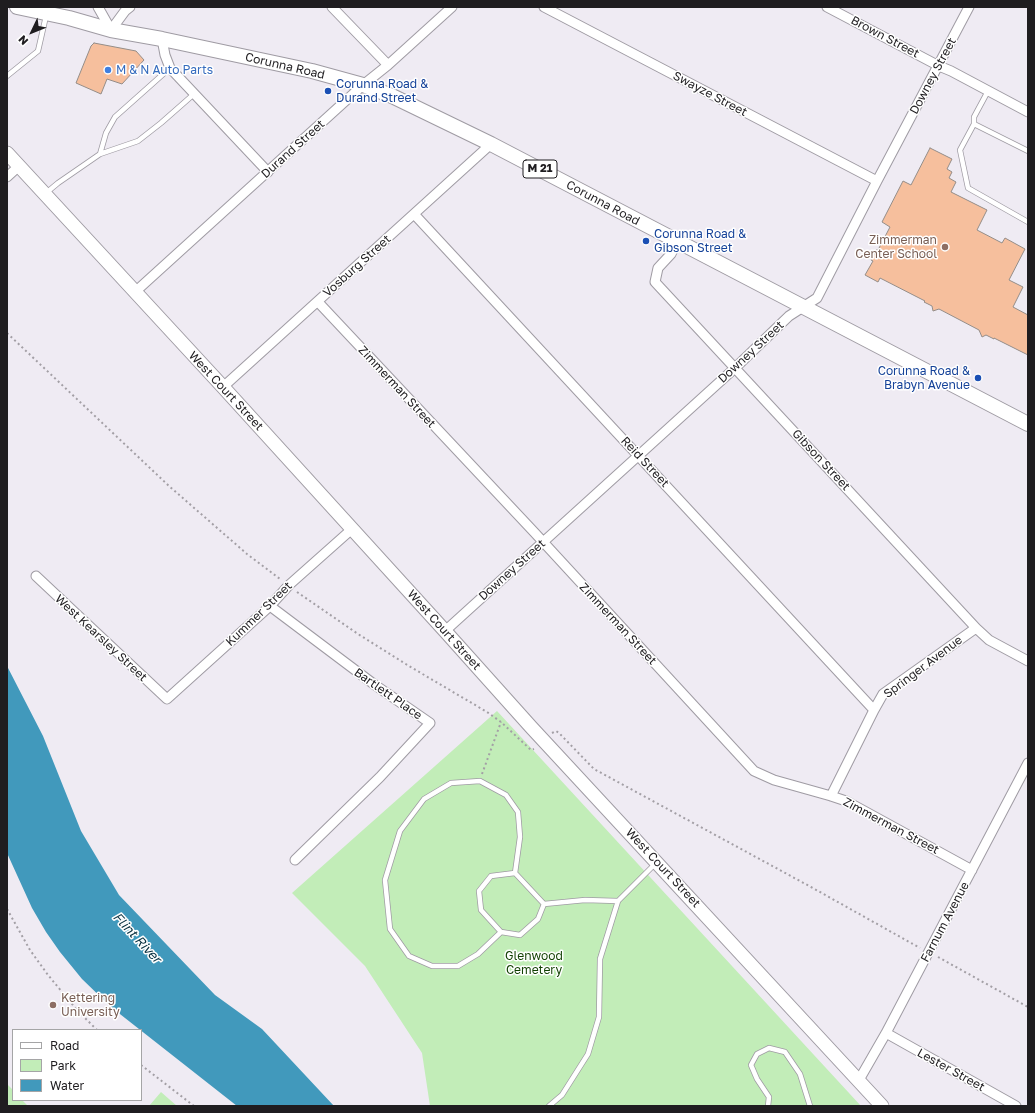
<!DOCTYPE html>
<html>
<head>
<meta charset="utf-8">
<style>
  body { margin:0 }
  #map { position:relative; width:1035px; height:1113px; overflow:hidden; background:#efebf3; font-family:"Golos Text",sans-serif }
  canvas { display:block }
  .frame { position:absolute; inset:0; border:8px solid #1f1d20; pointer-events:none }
  .legend { position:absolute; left:12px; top:1029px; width:130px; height:72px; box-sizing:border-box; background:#fff; border:1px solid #a5a5a6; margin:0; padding:5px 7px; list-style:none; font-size:12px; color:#1f1d20 }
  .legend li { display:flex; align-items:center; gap:8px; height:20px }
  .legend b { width:20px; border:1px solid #a5a5a6 }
  .north { position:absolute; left:12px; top:12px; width:40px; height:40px; -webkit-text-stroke:3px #fff; paint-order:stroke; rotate:227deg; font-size:11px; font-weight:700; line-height:16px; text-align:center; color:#1f1d20 }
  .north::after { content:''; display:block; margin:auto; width:14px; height:18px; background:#1f1d20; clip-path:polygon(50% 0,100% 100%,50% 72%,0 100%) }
</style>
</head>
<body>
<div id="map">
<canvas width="1035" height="1113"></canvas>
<div class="frame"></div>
<ul class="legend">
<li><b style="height:5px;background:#fff"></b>Road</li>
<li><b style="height:11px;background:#c2edb8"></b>Park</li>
<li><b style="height:11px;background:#4199bc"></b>Water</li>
</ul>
<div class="north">N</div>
</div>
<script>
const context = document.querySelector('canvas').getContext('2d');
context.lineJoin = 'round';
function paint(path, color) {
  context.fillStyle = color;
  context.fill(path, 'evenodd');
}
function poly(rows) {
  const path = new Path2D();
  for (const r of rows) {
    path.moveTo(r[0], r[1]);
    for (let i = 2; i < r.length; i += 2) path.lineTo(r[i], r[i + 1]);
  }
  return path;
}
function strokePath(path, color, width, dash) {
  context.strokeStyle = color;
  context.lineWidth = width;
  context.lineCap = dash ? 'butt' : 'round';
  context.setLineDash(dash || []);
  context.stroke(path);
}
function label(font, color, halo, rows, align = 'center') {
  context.font = font + ' "Golos Text",sans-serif';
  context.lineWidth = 3;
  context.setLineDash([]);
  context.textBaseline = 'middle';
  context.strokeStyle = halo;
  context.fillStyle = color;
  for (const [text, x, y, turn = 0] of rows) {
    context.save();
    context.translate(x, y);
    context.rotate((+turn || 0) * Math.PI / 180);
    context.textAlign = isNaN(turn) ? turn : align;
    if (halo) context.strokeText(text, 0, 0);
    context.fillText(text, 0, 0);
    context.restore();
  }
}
paint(poly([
  [497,711,861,1106,430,1106,422,1053,365,966,292,893],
  [7,1084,13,1090,13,1100,22,1100,28,1106,7,1106],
  [161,1092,177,1106,149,1106]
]), '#c2edb8');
paint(poly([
  [7,666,43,736,81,831,119,895,215,995,262,1029,334,1106,237,1106,111,1007,82,979,60,952,46,932,32,908,7,853]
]), '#4199bc');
const building = poly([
  [94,43,136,51,144,60,122,84,107,79,101,94,76,83,91,46,94,43],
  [930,148,952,159,947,169,952,172,949,178,956,182,951,192,987,210,977,230,1002,243,1005,238,1025,249,1009,280,1023,287,1013,307,1028,315,1028,355,994,338,994,339,986,335,982,337,979,330,939,309,933,311,932,306,924,302,925,301,880,278,878,282,865,275,873,261,871,260,876,250,878,250,890,227,882,222,903,181,911,185,930,148]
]);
paint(building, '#f6bf9d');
strokePath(building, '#948d88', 1);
const lane = poly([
  [7,76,38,51,46,16],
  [988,91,974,117,974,124,960,150,968,188,1028,222],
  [974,124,1028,151],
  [100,154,106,133,115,117,170,68],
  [46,193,58,183,100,154,138,141,161,123,194,94],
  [544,904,538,919,520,935,501,932,478,954,458,966,432,966,409,956,390,929,385,880,400,831,424,799,451,783,480,781,506,795,518,812,520,837,515,873,544,904,585,900,618,901],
  [501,932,481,910,479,891,491,876,515,873],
  [549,1106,562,1095,588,1054,599,1017,600,959,618,901,656,863],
  [768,1106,769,1097,757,1079,751,1065,757,1054,769,1048,785,1052,800,1074,810,1106]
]);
const street = poly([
  [98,7,111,30,125,11,130,7],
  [332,7,388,65],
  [544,7,877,181],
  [827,7,939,66,951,71,1028,112],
  [162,39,165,55,170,68,268,172],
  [7,177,19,166],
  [414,214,874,710],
  [677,241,671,254,658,268,655,282,976,628,989,640,1028,661],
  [135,292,363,85,388,65,452,7],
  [318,302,534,532,754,771,774,780,831,796,846,801,972,870],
  [223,387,491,144],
  [36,576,167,699,270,606,289,585,352,529],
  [270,606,375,685,430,723,380,777,295,860],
  [445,631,735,368,789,316,817,298,877,181,969,7],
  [831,796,874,710,883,694,976,628],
  [886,1033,1016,1106],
  [859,1080,886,1033,1028,763]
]);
const secondary = poly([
  [7,153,223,387,445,631,531,727,882,1106]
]);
const primary = poly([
  [17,7,69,18,111,30,162,39,312,71,363,85,392,96,491,144,1028,424]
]);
strokePath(lane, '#9f9ba3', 6);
strokePath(street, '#9f9ba3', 11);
strokePath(secondary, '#9f9ba3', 15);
strokePath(primary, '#9f9ba3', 16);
strokePath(poly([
  [7,333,169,486,247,554,280,579],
  [297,592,358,634,409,666,487,712,501,722,531,750,534,749],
  [552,733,556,731,559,733,594,769,811,887,920,948],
  [482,774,501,722],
  [7,909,30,950,48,975,77,1010,97,1030],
  [938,957,1028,1007],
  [141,1065,194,1106]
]), '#a39fa5', 2, [2, 3]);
strokePath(lane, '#fff', 4.5);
strokePath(street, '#fff', 9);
strokePath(secondary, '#fff', 13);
strokePath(primary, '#fff', 14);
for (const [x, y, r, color] of [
  [108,70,4,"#3f7fe0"],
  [328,91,4,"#1a4fb4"],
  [646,241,4,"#1a4fb4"],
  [945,247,4,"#8d6e63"],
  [978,378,4,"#1a4fb4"],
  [53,1005,4,"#8d6e63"]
]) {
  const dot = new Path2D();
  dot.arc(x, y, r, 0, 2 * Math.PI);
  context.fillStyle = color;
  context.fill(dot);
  strokePath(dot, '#fff', 1.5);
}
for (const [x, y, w] of [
  [540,169,34]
]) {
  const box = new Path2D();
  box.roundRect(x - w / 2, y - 9, w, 18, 3);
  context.fillStyle = '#fff';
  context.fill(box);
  strokePath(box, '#1f1d20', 1);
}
label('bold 11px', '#1f1d20', null, [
  ["M 21",540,169]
]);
label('12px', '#1f1d20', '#fff', [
  ["Brown Street",885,37,28],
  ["Corunna Road",285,66,13],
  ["Downey Street",933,76,-62],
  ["Swayze Street",710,94,28],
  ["Durand Street",293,149,-42],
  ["Corunna Road",603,203,28],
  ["Vosburg Street",357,266,-42],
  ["Downey Street",751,352,-43],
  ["Zimmerman Street",397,387,47],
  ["West Court Street",226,391,47],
  ["Gibson Street",821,460,47],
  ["Reid Street",645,462,47],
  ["Downey Street",512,570,-42],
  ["Kummer Street",259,614,-44],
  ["Zimmerman Street",618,624,47],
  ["West Court Street",444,630,48],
  ["West Kearsley Street",101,638,43],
  ["Springer Avenue",923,667,-37],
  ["Bartlett Place",388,694,35],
  ["Zimmerman Street",891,826,28],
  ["West Court Street",663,868,47],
  ["Farnum Avenue",945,922,-62],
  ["Lester Street",951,1070,29]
]);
label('12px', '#366cbe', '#fff', [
  ["M & N Auto Parts",116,70]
], 'left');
label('12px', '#164399', '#fff', [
  ["Corunna Road &",336,84],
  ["Durand Street",336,98],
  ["Corunna Road &",654,234],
  ["Gibson Street",654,248],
  ["Corunna Road &",970,371,"right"],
  ["Brabyn Avenue",970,385,"right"]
], 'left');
label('12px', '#785e54', '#fff', [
  ["Zimmerman",937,240],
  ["Center School",937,254],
  ["Kettering",61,998,"left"],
  ["University",61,1012,"left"]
], 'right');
label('12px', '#103f01', '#fff', [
  ["Glenwood",534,956],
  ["Cemetery",534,970]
]);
label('italic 13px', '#093241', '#fff', [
  ["Flint River",137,938,47]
]);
</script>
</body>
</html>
